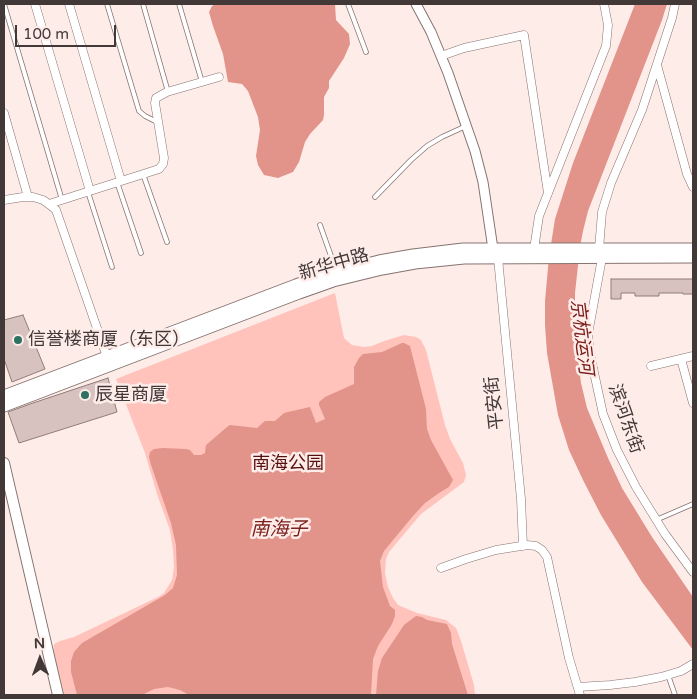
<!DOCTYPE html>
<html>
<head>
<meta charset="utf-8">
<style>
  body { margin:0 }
  #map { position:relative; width:697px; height:699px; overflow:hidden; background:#feece9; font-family:"Varela Round",sans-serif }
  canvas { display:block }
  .frame { position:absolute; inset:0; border:5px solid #413837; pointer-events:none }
  .north { position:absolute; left:15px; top:634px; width:50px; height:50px; -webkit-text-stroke:4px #feece9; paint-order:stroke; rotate:358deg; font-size:14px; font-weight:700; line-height:20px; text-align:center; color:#413837 }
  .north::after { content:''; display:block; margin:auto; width:18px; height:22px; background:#413837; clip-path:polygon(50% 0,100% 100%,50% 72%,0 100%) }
  .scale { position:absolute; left:15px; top:25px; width:101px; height:22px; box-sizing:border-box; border:2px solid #413837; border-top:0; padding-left:6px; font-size:15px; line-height:18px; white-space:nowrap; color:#413837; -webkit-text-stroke:4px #feece9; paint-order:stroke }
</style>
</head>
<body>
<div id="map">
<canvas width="697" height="699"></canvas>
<div class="frame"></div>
<div class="north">N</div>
<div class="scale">100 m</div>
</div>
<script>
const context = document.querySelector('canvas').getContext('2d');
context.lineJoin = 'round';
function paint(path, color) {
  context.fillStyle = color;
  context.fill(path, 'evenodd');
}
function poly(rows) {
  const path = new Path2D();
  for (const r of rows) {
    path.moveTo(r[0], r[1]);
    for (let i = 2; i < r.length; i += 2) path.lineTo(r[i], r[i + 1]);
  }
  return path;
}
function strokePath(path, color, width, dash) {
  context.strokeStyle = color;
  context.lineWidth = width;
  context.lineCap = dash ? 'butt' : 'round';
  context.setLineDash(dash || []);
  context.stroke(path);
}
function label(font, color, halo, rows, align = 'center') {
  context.font = font + ' "Varela Round","Noto Sans SC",sans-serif';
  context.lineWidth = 5;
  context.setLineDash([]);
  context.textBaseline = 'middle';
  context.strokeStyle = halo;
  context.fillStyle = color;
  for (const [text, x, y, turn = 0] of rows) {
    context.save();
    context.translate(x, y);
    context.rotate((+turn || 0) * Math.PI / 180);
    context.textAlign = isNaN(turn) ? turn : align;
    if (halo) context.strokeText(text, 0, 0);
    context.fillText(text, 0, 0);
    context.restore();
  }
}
paint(poly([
  [335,293,344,338,352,345,364,347,372,346,384,341,404,335,416,337,421,340,426,350,445,425,450,439,463,463,466,475,464,482,421,514,389,552,386,559,385,573,388,587,393,598,398,605,417,613,446,620,456,628,461,641,474,685,475,695,64,695,53,652,54,644,60,641,74,637,158,597,164,593,172,580,174,567,173,550,170,530,157,494,145,453,116,379]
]), '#ffc3bc');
paint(poly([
  [216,4,335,4,336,20,349,34,350,44,344,58,329,81,329,88,324,97,324,115,323,120,310,134,305,142,299,162,293,172,278,178,264,175,258,165,256,156,260,130,258,117,248,91,242,84,228,82,223,54,213,26,209,12,212,6],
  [635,4,667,4,662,20,588,211,583,231,580,247,575,293,575,336,581,383,587,408,608,458,622,488,652,537,693,597,693,650,642,582,601,515,583,480,569,450,558,415,547,353,545,325,545,301,549,257,555,219,573,163],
  [402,343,404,343,410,346,426,409,427,429,431,440,453,480,449,487,439,493,425,503,413,516,384,551,380,561,383,587,390,606,395,610,395,616,392,624,378,646,373,659,371,695,189,695,180,690,168,687,154,689,142,695,77,695,71,672,71,661,74,652,82,643,165,595,173,588,177,575,176,545,171,523,151,465,149,457,150,452,154,449,163,448,186,449,190,450,194,455,201,455,205,453,206,445,227,427,230,425,257,428,265,421,275,421,284,413,288,412,310,407,316,423,325,419,319,405,319,402,325,397,354,384,354,367,359,358,363,354,382,352],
  [416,616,422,617,427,620,447,624,451,633,452,644,468,695,376,695,378,671,382,658,404,625]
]), '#e2938a');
const building = poly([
  [611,279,693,279,693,294,683,294,683,293,659,293,659,296,635,296,635,293,621,293,621,299,611,299,611,279],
  [23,315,45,369,12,382,4,359,4,320,23,315],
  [108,378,117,412,19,443,8,412,33,403,108,378]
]);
paint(building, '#d8c2bf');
strokePath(building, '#907c79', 1);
const service = poly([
  [4,4,62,200],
  [107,4,139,111,145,116,157,122],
  [143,4,168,92],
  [179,4,202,82],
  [348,4,366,52],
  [143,174,167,242],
  [117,182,141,253],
  [88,192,112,267],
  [375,197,411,160,427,146,442,137,466,126],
  [320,225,336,270],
  [656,520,693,504],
  [668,675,675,695]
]);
const minor = poly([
  [35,4,90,191],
  [69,4,121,181],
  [441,56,464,48,524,35,548,193],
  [657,65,687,174,693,187],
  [4,113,28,197],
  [4,200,23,197,33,197,43,200,50,205,56,210,107,357],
  [49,204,159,169,163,164,164,158,155,103,156,98,167,92,219,77],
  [534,249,539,216,606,46,608,25,604,4],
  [599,249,602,212,611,183,642,110,672,18,675,4],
  [498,258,521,499,523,546],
  [602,258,588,334,590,354,603,414,617,450,636,487,665,534,693,572],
  [681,359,693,403],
  [651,366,693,356],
  [441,568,466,559,496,550,527,545,536,546,542,550,547,557,569,658,580,695],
  [578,687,610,685,635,682,661,677,681,671,693,664]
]);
const tertiary = poly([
  [416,4,431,32,448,73,475,151,483,182,493,249]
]);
const secondary = poly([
  [4,463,58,695]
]);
const primary = poly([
  [4,396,296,285,330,273,379,261,413,255,463,249,693,249],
  [4,406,299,293,333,281,382,269,415,263,464,258,693,257]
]);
strokePath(service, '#867370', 5.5);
strokePath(minor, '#867370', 9);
strokePath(tertiary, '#867370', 11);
strokePath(secondary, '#867370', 12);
strokePath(primary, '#867370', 13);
strokePath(service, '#fff', 4);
strokePath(minor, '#fff', 8);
strokePath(tertiary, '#fff', 9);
strokePath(secondary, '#fff', 10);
strokePath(primary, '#fff', 11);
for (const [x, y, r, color] of [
  [18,340,5,"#2e7163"],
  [85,395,5,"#2e7163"]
]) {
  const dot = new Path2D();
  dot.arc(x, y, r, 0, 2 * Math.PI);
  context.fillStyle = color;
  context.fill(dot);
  strokePath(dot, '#feece9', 2);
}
label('18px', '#413837', '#feece9', [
  ["新华中路",334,265,-16],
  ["平安街",495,403,-96],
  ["滨河东街",625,419,71]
]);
label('18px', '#413837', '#feece9', [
  ["信誉楼商厦（东区）",28,340],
  ["辰星商厦",95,395]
], 'left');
label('18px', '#57110f', '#feece9', [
  ["南海公园",288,464]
]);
label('italic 19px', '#7c201d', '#feece9', [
  ["京杭运河",581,337,83],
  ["南海子",279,530]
]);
</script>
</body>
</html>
